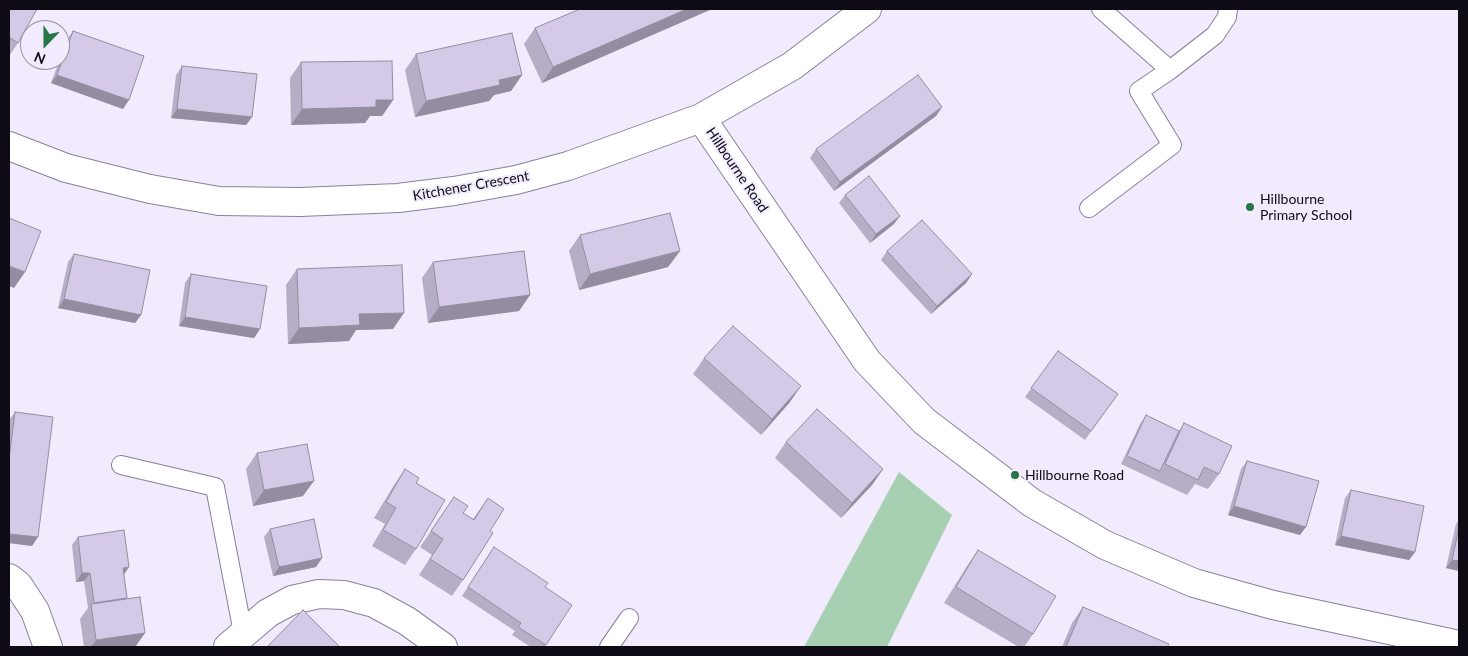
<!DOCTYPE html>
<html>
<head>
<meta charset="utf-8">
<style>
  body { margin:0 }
  #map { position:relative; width:1468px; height:656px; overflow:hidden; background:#f1ebfd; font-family:Lato,sans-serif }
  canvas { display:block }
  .frame { position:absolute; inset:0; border:10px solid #0e0b14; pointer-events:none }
  .north { position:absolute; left:20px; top:20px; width:50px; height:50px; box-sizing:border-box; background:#f1ebfd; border:1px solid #9691a0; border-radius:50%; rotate:202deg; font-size:14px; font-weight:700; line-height:20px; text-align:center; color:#0e0b14 }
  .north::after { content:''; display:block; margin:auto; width:18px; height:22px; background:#267646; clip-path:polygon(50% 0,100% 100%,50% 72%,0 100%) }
</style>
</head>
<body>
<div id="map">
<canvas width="1468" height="656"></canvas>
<div class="frame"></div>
<div class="north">N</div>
</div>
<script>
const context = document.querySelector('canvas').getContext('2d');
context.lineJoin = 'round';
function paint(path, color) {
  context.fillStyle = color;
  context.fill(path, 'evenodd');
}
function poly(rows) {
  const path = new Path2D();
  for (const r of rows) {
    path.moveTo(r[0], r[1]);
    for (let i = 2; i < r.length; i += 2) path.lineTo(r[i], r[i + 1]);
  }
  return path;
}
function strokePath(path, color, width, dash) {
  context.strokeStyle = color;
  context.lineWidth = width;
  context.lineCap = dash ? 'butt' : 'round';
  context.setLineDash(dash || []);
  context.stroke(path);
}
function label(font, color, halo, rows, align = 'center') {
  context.font = font + ' Lato,sans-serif';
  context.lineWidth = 4;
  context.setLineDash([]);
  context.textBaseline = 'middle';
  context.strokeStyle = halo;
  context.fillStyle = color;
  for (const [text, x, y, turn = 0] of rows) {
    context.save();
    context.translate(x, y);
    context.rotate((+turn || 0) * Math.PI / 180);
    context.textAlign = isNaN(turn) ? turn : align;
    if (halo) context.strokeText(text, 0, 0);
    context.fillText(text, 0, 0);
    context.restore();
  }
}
paint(poly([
  [899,472,952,515,887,647,804,647]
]), '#a7cfb2');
const lane = poly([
  [1101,9,1170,70],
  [1089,208,1172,145,1139,91,1170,70,1215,35,1227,17,1228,9],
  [121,465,215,487,243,633],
  [609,647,629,618]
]);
const street = poly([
  [701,118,867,361,924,421,1032,503,1105,545,1194,583,1273,605,1459,645],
  [9,146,66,168,150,189,219,201,300,202,398,198,454,191,516,180,568,166,701,118,792,66,867,9],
  [9,578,18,585,35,611,48,647],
  [228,647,268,613,292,600,319,594,344,595,374,603,407,621,443,647]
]);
strokePath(lane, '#89809b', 20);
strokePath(street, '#89809b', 30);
strokePath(lane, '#fff', 18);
strokePath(street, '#fff', 28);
paint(poly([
  [9,9,18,43,9,56],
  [712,9,542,83,524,44,535,28],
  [73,31,123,109,51,83,67,40],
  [416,54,522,75,511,91,494,95,489,101,415,117,405,70],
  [301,62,393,100,382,116,370,116,365,123,291,125,290,78],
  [182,66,252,117,246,125,171,118,176,75],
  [942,107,936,116,834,191,810,158,816,149],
  [845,195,894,224,870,243,839,203],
  [580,235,680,251,668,267,579,290,569,251],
  [887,251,972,274,966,283,931,314,881,260],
  [74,254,141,315,135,323,58,308,68,262],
  [433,262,530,295,519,311,428,323,422,278],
  [297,269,393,329,356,330,349,341,288,344,286,285],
  [191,274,260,329,254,338,179,326,185,283],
  [1058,351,1118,394,1085,440,1025,397],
  [704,358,790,402,761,435,693,374],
  [15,412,32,546,9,543,9,420],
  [1146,415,1179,431,1184,423,1219,474,1208,489,1195,484,1187,495,1121,464,1140,424],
  [786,442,883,469,872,485,841,518,775,458],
  [257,453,303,496,253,506,246,469],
  [1247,461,1300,535,1228,515,1241,469],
  [405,469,416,483,416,549,405,565,372,546,385,524,374,518,394,485],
  [1351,490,1415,552,1409,560,1335,545,1345,498],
  [454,497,463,513,473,519,488,498,490,531,463,580,452,596,419,575,432,555,420,547],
  [1459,520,1459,571,1446,568,1456,524],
  [270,529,322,558,316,567,273,576,264,537],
  [78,537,129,567,124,575,127,598,145,633,135,647,84,647,80,619,88,608,84,581,76,582,72,545],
  [978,550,1033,634,1024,647,1019,647,944,603,967,566],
  [488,556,545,587,546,645,544,647,531,647,512,635,515,631,462,596],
  [1083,607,1167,647,1062,647,1072,623]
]), '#b6aec7');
paint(poly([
  [687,9,712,9,542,83,553,67],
  [57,75,129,100,123,109,51,83],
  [522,75,511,91,494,95,489,101,415,117,426,101,499,80],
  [376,100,393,100,382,116,370,116,365,123,291,125,302,109],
  [942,107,936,116,834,191,840,182],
  [177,109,252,117,246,125,171,118],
  [900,216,894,224,870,243,876,234],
  [680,251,668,267,579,290,590,274],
  [9,266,25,272,14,288,9,286],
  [972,274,966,283,931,314,937,306],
  [530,295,519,311,428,323,439,307],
  [64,299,141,315,135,323,58,308],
  [404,313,393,329,356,330,349,341,288,344,299,328,359,314],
  [185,317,260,329,254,338,179,326],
  [801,386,790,402,761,435,772,419],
  [883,469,872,485,841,518,852,503],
  [314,481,303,496,253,506,264,490],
  [1234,506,1306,527,1300,535,1228,515],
  [9,534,38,537,32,546,9,543],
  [1341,536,1415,552,1409,560,1335,545],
  [322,558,316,567,273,576,279,567],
  [1452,560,1459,561,1459,571,1446,568],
  [129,567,123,575,123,568],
  [82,573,90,573,84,581,76,582],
  [145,633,135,647,91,647,96,640]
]), '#948da2');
const building = poly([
  [9,9,37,9,18,43,9,37,9,9],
  [580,9,687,9,553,67,535,28,580,9],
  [73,31,144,56,129,100,57,75,73,31],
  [512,33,522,75,499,80,500,85,426,101,416,54,512,33],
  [392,61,393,100,376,100,376,107,302,109,301,62,392,61],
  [182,66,257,74,252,117,177,109,182,66],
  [918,75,942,107,840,182,816,149,918,75],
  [869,176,900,216,876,234,845,195,869,176],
  [670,213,680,251,590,274,580,235,670,213],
  [9,218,41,231,25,272,9,266,9,218],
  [922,220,972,274,937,306,887,251,922,220],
  [524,251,530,295,439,307,433,262,524,251],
  [74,254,150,270,141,315,64,299,74,254],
  [402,265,404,313,359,314,360,325,299,328,297,269,402,265],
  [191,274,267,286,260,329,185,317,191,274],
  [733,326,801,386,772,419,704,358,733,326],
  [1058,351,1118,394,1091,431,1031,388,1058,351],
  [817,409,883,469,852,503,786,442,817,409],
  [15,412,53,417,38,537,9,534,9,459,15,412],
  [1146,415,1179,431,1160,471,1127,456,1146,415],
  [1184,423,1232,446,1219,474,1204,467,1198,480,1165,464,1184,423],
  [307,444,314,481,264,490,257,453,307,444],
  [1247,461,1319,481,1306,527,1234,506,1247,461],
  [405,469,419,478,416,483,445,500,416,549,383,530,396,508,386,502,405,469],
  [1351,490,1424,506,1415,552,1341,536,1351,490],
  [454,497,468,506,463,513,474,520,488,498,504,509,490,531,493,533,463,580,430,559,443,539,431,531,454,497],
  [314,519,322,558,279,567,270,529,314,519],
  [1459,528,1459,561,1452,560,1459,528],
  [124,530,129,567,123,568,127,598,94,603,90,573,82,573,78,537,124,530],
  [494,547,548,583,545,587,572,605,546,645,518,627,521,623,468,587,494,547],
  [978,550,1056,596,1033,634,956,587,978,550],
  [140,597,145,633,96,640,91,604,140,597],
  [1083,607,1169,644,1167,647,1066,647,1083,607],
  [303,610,339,646,338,647,269,647,268,646,303,610]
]);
paint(building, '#d4cae7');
strokePath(building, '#948da2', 1);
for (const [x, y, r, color] of [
  [1250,207,5,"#267646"],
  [1015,475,5,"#267646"]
]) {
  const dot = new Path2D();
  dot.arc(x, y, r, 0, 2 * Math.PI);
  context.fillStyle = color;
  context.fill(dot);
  strokePath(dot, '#f1ebfd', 2);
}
label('14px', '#0e0b14', '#f1ebfd', [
  ["Hillbourne Road",737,170,56],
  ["Kitchener Crescent",471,186,-10]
]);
label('14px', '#0e0b14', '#f1ebfd', [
  ["Hillbourne",1260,199],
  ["Primary School",1260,215],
  ["Hillbourne Road",1025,475]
], 'left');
</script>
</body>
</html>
